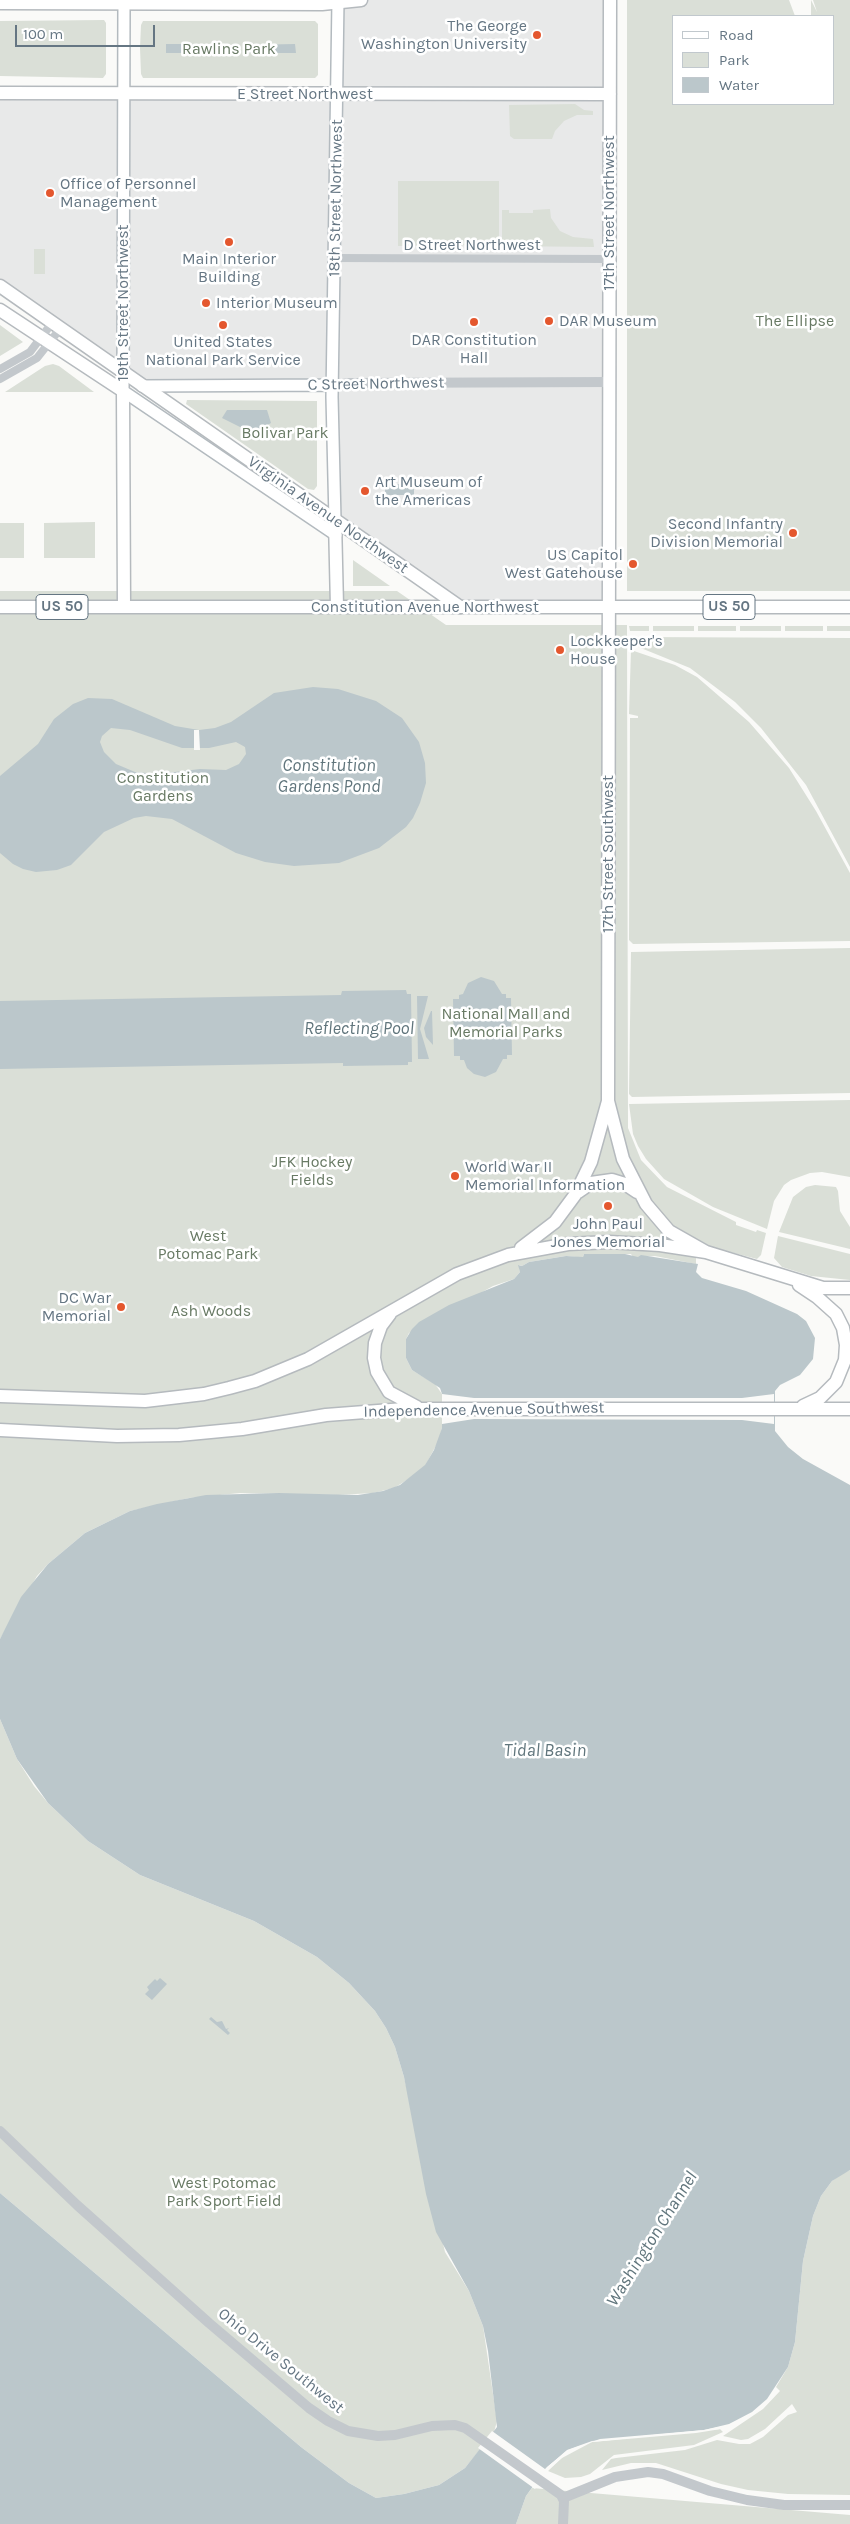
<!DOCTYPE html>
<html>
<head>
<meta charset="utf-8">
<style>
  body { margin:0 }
  #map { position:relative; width:850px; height:2524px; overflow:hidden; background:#fafaf8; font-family:Karla,sans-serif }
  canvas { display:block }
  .legend { position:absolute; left:672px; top:15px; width:162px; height:90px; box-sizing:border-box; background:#fff; border:1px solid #c1c8cd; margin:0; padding:6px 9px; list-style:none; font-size:15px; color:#657683 }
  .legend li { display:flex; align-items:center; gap:10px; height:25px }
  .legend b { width:25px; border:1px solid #c1c8cd }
  .scale { position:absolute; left:15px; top:25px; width:140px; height:22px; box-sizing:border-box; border:2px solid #657683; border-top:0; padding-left:6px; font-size:15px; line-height:18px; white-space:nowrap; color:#657683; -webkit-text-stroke:4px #fff; paint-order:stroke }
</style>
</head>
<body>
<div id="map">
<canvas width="850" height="2524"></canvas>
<ul class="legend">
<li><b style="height:6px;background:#fff"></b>Road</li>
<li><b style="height:14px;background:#dadfd7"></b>Park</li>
<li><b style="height:14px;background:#bbc7cb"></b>Water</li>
</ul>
<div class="scale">100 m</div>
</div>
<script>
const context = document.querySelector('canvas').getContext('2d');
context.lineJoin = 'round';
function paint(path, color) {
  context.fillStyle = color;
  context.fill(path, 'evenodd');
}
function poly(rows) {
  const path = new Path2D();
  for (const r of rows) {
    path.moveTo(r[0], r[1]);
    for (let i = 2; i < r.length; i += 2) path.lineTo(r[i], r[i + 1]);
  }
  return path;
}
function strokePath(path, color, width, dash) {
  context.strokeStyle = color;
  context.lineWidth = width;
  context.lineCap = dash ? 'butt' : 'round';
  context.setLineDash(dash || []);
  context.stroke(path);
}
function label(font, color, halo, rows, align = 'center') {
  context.font = font + ' Karla,sans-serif';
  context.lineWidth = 5;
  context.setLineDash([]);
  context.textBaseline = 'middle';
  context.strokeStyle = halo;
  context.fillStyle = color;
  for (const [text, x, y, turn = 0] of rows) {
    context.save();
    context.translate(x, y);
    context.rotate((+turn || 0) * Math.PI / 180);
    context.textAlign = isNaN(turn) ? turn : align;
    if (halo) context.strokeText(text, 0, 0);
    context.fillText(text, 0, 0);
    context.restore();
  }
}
paint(poly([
  [361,0,610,0,609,607,460,607,335,520,334,385,142,386,0,286,0,93,337,94,338,4]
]), '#e8e9e9');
paint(poly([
  [627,0,789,0,795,16,674,16,674,104,834,104,834,16,811,16,811,0,817,12,813,0,850,0,850,591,627,591],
  [104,20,106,23,106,74,103,78,0,76,0,21],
  [143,21,315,21,318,24,318,75,315,78,143,78,141,74,140,48,141,25],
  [575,104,584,110,593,111,593,115,577,115,564,121,555,131,552,139,514,139,510,136,509,105],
  [398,181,499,181,499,245,398,246],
  [550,209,551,218,560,231,573,237,593,239,594,247,502,246,502,210,509,210,509,213,533,213,533,210],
  [34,249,45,249,45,274,34,274],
  [0,325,23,342,0,356],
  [53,364,59,366,94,392,5,392,45,366],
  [187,400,317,401,317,486,314,490,308,489,186,404],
  [95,522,95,558,44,558,44,523],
  [0,523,24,523,24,558,0,558],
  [353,560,390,586,353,586],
  [0,591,397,591,446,625,627,625,628,1128,641,1160,667,1187,736,1222,736,1225,756,1232,757,1230,766,1233,761,1255,757,1259,696,1243,696,1264,655,1256,639,1257,633,1257,631,1254,584,1254,583,1257,577,1257,566,1256,529,1262,522,1266,519,1265,520,1272,514,1279,493,1286,409,1333,406,1339,406,1358,412,1370,435,1384,442,1394,442,1428,439,1440,425,1466,415,1475,394,1488,373,1493,338,1495,240,1493,189,1498,130,1511,85,1533,48,1564,37,1576,0,1639],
  [629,626,649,626,649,631,630,631],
  [653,626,694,626,694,631,653,631],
  [698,626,736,626,736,631,698,631],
  [740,626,781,626,781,631,740,631],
  [785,626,823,626,823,631,785,631],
  [827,626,850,626,850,631,827,631],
  [640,637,850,638,850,867,806,785,761,728,735,702,690,668,631,644,630,640,639,640],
  [631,650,675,665,697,677,749,722,789,768,816,811,850,873,850,941,633,944,629,940,630,718,638,718,638,716,629,714],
  [850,948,850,1093,632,1097,629,1094,631,952],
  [850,1100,850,1177,822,1172,810,1173,791,1180,784,1185,774,1201,767,1229,713,1207,664,1179,646,1159,638,1146,633,1134,629,1104],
  [815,1185,836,1187,838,1191,840,1211,850,1227,850,1249,779,1232,793,1197,806,1187],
  [778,1236,850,1254,850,1280,811,1276,782,1267,774,1258],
  [0,1719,17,1759,34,1786,48,1803,88,1841,140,1875,254,1921,317,1957,349,1983,375,2011,386,2028,395,2047,404,2077,445,2252,469,2291,483,2326,497,2421,494,2432,465,2468,439,2485,404,2494,376,2498,349,2483,301,2447,0,2193],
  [850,2170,850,2495,788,2494,748,2490,721,2484,656,2463,631,2463,602,2470,611,2459,616,2458,685,2450,717,2440,739,2444,750,2444,763,2437,788,2415,797,2412,792,2404,765,2429,748,2439,741,2440,723,2436,763,2409,780,2391,776,2387,788,2367,795,2342,803,2261,813,2216,821,2196,832,2181,841,2174],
  [720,2429,723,2432,694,2445,614,2455,590,2474,581,2477,565,2478,548,2471,568,2452,592,2442],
  [532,2488,850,2515,850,2524,516,2524,526,2496]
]), '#dadfd7');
paint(poly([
  [166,44,216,44,216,53,166,53],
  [295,44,296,53,246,53,246,45],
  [227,410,267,410,271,423,252,433,222,418],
  [385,484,414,484,414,495,385,495],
  [313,687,338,689,376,701,402,718,419,742,425,763,426,783,420,803,413,818,406,827,379,848,339,863,294,866,265,862,236,853,172,819,146,816,134,818,104,832,71,865,57,870,36,872,23,869,13,864,0,853,0,776,38,744,54,719,73,704,88,698,112,699,175,726,199,730,215,728,231,722,274,693],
  [111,728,130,730,182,748,209,748,236,742,245,747,246,754,239,764,226,770,200,769,158,774,135,772,116,764,104,752,100,742,102,736],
  [481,977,494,981,502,994,506,994,506,998,511,998,512,1055,507,1055,507,1059,503,1059,496,1072,485,1077,474,1074,467,1068,464,1060,460,1060,460,1056,454,1056,453,999,459,999,459,995,463,994,468,983],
  [406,990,407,994,411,994,412,1062,408,1062,408,1065,343,1066,343,1063,0,1069,0,1001,341,995,342,991],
  [417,996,428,996,420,1029,429,1059,418,1059],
  [431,1011,432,1011,433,1045,426,1037,424,1028],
  [584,1254,625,1254,638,1257,641,1255,698,1264,696,1272,702,1278,746,1291,797,1314,806,1321,815,1338,813,1359,800,1375,780,1385,775,1391,775,1431,788,1447,803,1459,850,1485,850,2170,832,2181,821,2196,813,2216,803,2261,795,2342,788,2367,767,2399,752,2412,729,2424,704,2430,600,2439,568,2450,547,2467,526,2496,516,2524,0,2524,0,2193,301,2447,349,2483,376,2498,404,2494,439,2485,465,2468,497,2427,488,2351,483,2326,469,2291,436,2232,426,2194,404,2077,395,2047,386,2028,375,2011,349,1983,317,1957,254,1921,140,1875,88,1841,48,1803,17,1759,0,1719,0,1639,21,1597,48,1564,85,1533,130,1511,157,1504,206,1495,279,1493,358,1495,383,1491,400,1485,425,1465,434,1450,442,1428,442,1394,440,1388,412,1370,406,1358,406,1339,412,1329,419,1322,449,1305,514,1279,520,1272,518,1265,522,1266,529,1262,566,1256,583,1257],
  [160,1978,167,1984,152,2000,145,1994,149,1990,147,1987,155,1979,157,1981],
  [211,2017,217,2022,222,2021,226,2029,229,2028,227,2030,230,2033,228,2035,209,2019]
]), '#bbc7cb');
paint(poly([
  [194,730,199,730,200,750,194,750],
  [442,1394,474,1398,742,1398,774,1394,774,1424,742,1420,474,1419,442,1424],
  [724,2426,724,2428,721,2429,696,2433,592,2442,562,2458,549,2469,535,2489,478,2448,492,2431,545,2469,567,2450,592,2441,704,2430]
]), '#fafaf8');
const secondary = poly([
  [124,0,123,391,336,535],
  [142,386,334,385],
  [335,520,332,397,338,0]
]);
const primary = poly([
  [610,0,608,1101,623,1159,646,1204,669,1231,706,1252],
  [0,3,322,4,361,0],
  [0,93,610,94],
  [0,286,460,607],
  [0,310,123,391,124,606],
  [335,520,337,607],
  [578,1192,591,1183,612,1180,625,1184,637,1192],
  [521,1248,555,1222,575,1195,591,1162,608,1101],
  [799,1285,817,1297,836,1314,843,1328,846,1345,845,1360,836,1382,820,1398,803,1406],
  [390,1314,381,1326,375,1343,374,1358,377,1372,389,1392,417,1407],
  [0,1396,145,1401,204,1394,229,1388,255,1381,308,1359,457,1274,508,1255,568,1244,609,1242,660,1245,706,1252,823,1288,850,1288],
  [0,1430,117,1436,179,1435,242,1429,326,1415,404,1409,850,1409]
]);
const trunk = poly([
  [0,607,850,607]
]);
strokePath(secondary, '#b3babf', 14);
strokePath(primary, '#b5babe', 15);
strokePath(trunk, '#b4b9bd', 15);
strokePath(poly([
  [335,258,609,259],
  [0,369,30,352,52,323],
  [0,379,37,358,60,329]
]), '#c3c8cc', 8);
strokePath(poly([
  [334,385,350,383,609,382],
  [0,2131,77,2205,209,2323,309,2408,328,2421,348,2431,378,2436,395,2435,432,2426,455,2425,465,2428,561,2495,564,2501,563,2524],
  [563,2498,615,2477,648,2472,663,2474,710,2491,747,2500,784,2505,850,2505]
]), '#c3c8cc', 10);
strokePath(secondary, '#fff', 11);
strokePath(primary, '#fff', 12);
strokePath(trunk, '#fff', 12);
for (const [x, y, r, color] of [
  [537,35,5,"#e4572e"],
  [50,193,5,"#e4572e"],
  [229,242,5,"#e4572e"],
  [206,303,5,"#e4572e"],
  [549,321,5,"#e4572e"],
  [474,322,5,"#e4572e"],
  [223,325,5,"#e4572e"],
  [365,491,5,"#e4572e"],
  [793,533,5,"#e4572e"],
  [633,564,5,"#e4572e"],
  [560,650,5,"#e4572e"],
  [455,1176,5,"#e4572e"],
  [608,1206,5,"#e4572e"],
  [121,1307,5,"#e4572e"]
]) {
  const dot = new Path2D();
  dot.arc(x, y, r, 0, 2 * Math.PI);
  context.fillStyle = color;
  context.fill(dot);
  strokePath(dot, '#fff', 2);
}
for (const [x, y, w] of [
  [62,607,52],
  [729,607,52]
]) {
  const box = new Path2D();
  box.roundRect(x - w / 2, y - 12.5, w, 25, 4);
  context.fillStyle = '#fff';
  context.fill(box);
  strokePath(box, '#657683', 1);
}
label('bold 15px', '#657683', null, [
  ["US 50",62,607],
  ["US 50",729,607]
]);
label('16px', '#657683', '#fff', [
  ["The George",527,26,"right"],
  ["Washington University",527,44,"right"],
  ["Office of Personnel",60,184],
  ["Management",60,202],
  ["Main Interior",229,259,"center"],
  ["Building",229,277,"center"],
  ["Interior Museum",216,303],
  ["DAR Museum",559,321],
  ["DAR Constitution",474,340,"center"],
  ["Hall",474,358,"center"],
  ["United States",223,342,"center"],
  ["National Park Service",223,360,"center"],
  ["Art Museum of",375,482],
  ["the Americas",375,500],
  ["Second Infantry",783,524,"right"],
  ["Division Memorial",783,542,"right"],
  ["US Capitol",623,555,"right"],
  ["West Gatehouse",623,573,"right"],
  ["Lockkeeper's",570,641],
  ["House",570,659],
  ["World War II",465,1167],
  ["Memorial Information",465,1185],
  ["John Paul",608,1224,"center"],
  ["Jones Memorial",608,1242,"center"],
  ["DC War",111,1298,"right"],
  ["Memorial",111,1316,"right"]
], 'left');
label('16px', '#687a64', '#fff', [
  ["Rawlins Park",229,49],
  ["The Ellipse",795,321],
  ["Bolivar Park",285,433],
  ["Constitution",163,778],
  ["Gardens",163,796],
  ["National Mall and",506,1014],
  ["Memorial Parks",506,1032],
  ["JFK Hockey",312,1162],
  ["Fields",312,1180],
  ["West",208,1236],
  ["Potomac Park",208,1254],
  ["Ash Woods",211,1311],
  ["West Potomac",224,2183],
  ["Park Sport Field",224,2201]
]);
label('16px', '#657683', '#fff', [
  ["E Street Northwest",305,94],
  ["18th Street Northwest",336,198,-89],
  ["17th Street Northwest",609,213,-90],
  ["D Street Northwest",472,245],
  ["19th Street Northwest",123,303,-90],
  ["C Street Northwest",376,384,-1],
  ["Virginia Avenue Northwest",328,515,35],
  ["Constitution Avenue Northwest",425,607],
  ["17th Street Southwest",608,854,-90],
  ["Independence Avenue Southwest",484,1410,-1],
  ["Ohio Drive Southwest",281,2361,39]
]);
label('italic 18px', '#60757c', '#fff', [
  ["Constitution",329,766],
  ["Gardens Pond",329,787],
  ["Reflecting Pool",359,1029],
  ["Tidal Basin",545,1751],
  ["Washington Channel",652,2239,-58]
]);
</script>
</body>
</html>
